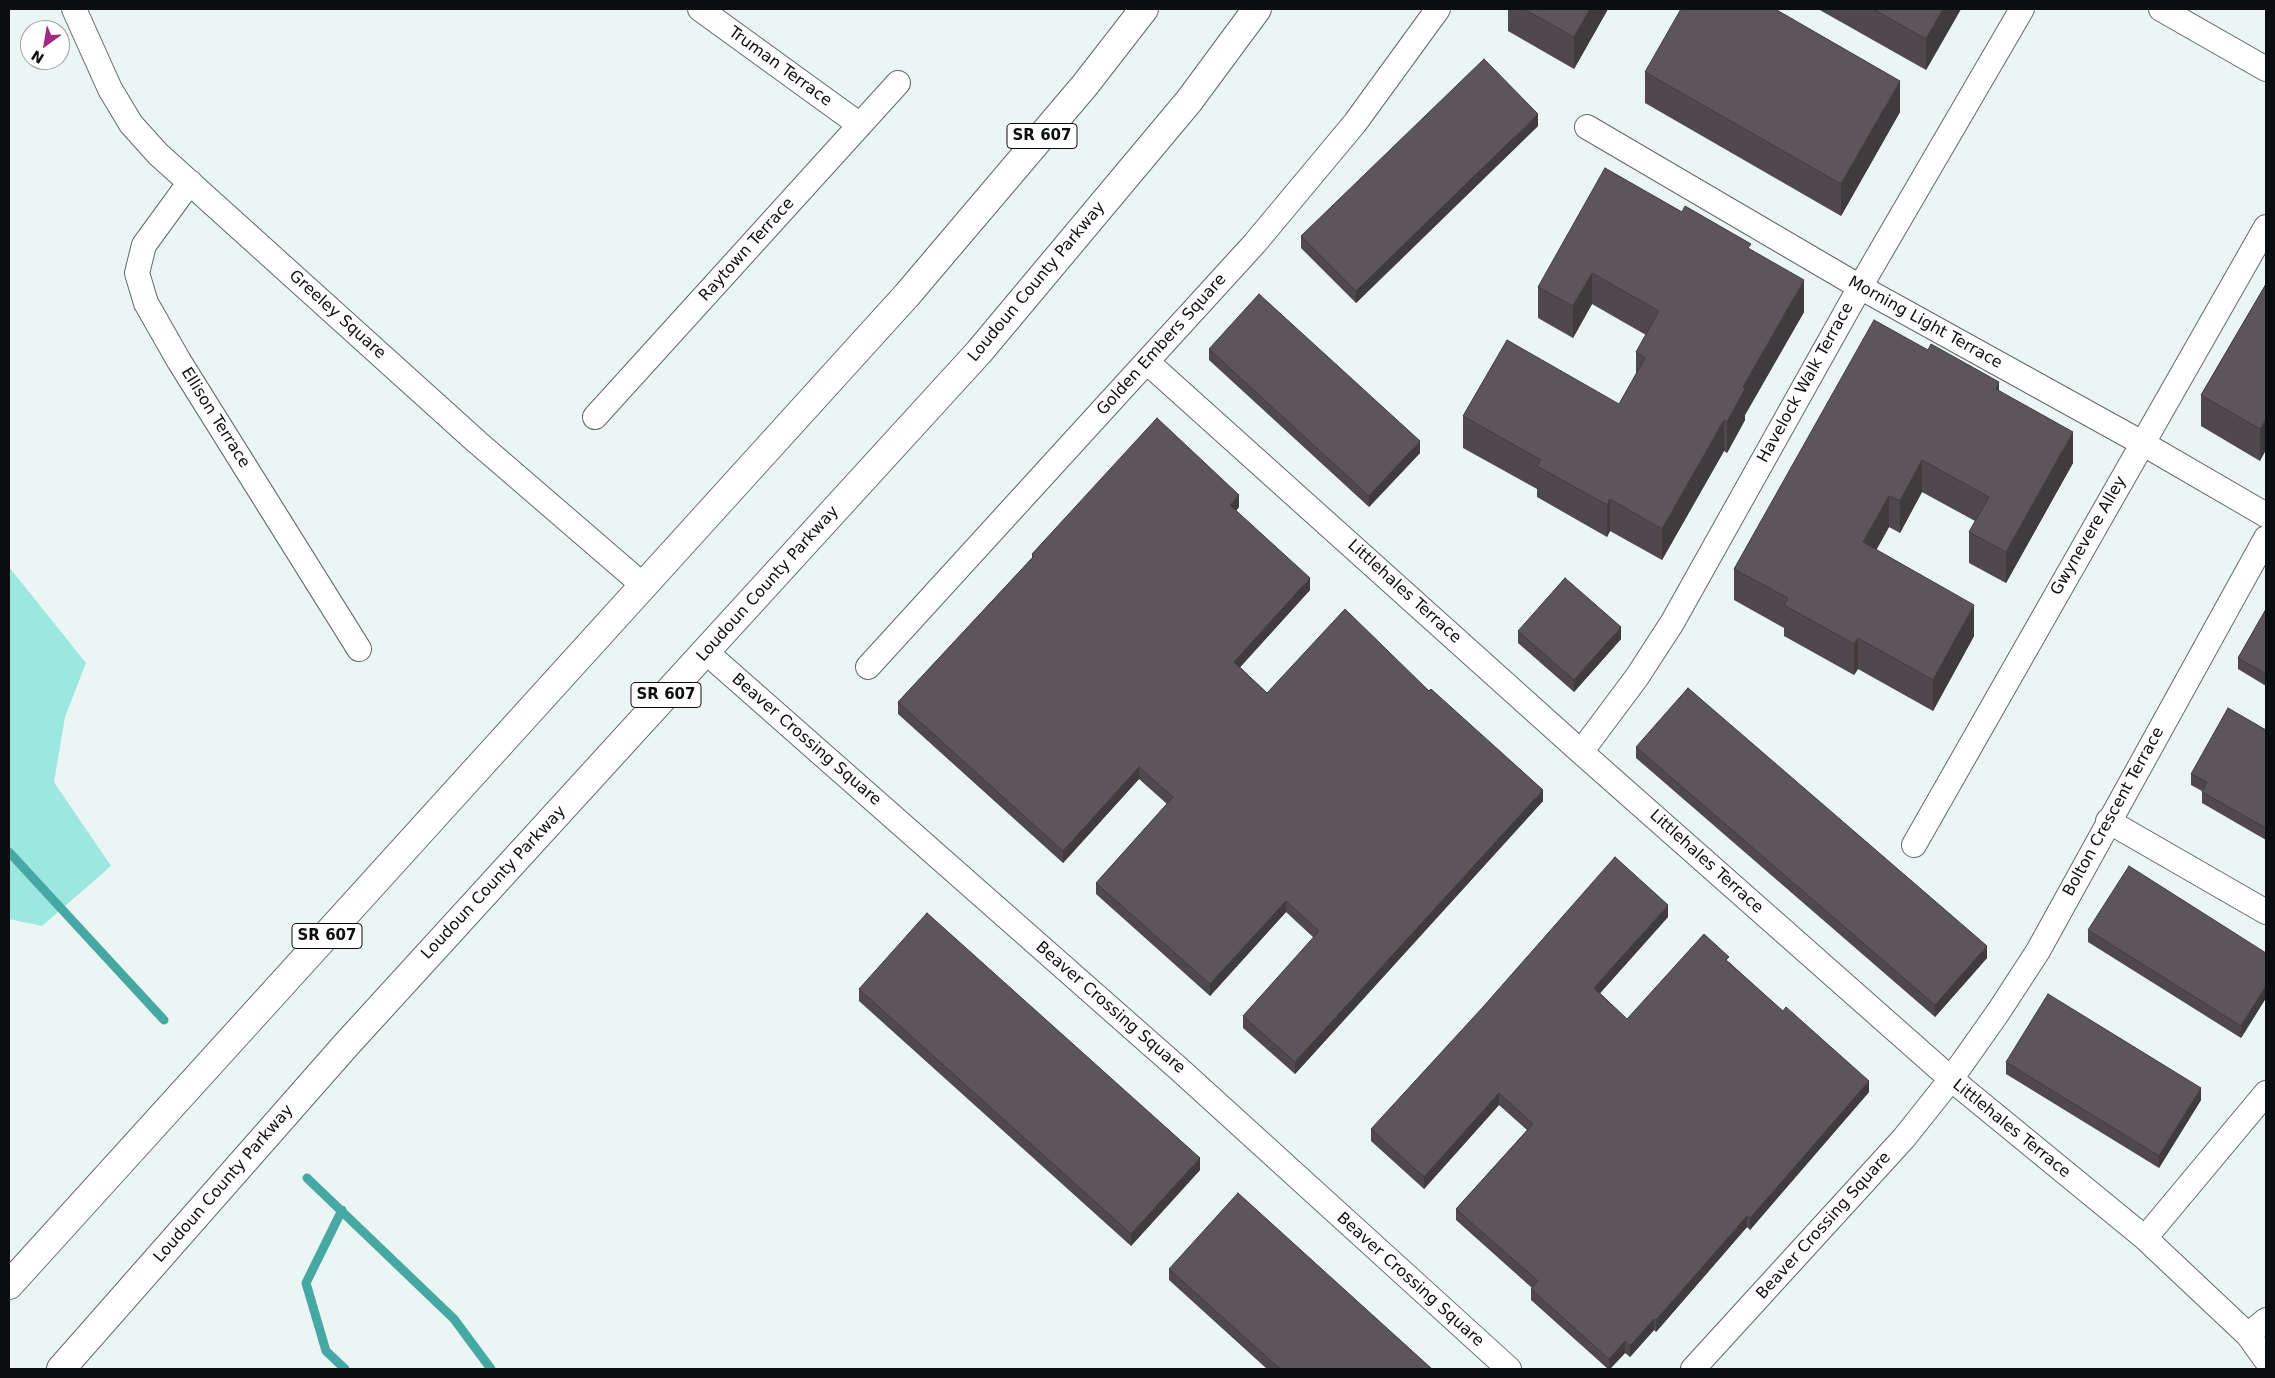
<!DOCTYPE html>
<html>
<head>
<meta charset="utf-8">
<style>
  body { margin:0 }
  #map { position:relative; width:2275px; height:1378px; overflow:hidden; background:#ebf5f4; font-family:"DejaVu Sans",sans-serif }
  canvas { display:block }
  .frame { position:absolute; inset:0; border:10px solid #0b0e0e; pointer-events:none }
  .north { position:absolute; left:20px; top:20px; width:50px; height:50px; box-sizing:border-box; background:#fff; border:1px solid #9d9f9f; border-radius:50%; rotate:212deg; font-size:14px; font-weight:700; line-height:20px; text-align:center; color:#0b0e0e }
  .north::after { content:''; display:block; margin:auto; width:18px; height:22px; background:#a4287c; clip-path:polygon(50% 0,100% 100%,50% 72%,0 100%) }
</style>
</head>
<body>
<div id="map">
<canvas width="2275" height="1378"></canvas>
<div class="frame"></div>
<div class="north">N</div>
</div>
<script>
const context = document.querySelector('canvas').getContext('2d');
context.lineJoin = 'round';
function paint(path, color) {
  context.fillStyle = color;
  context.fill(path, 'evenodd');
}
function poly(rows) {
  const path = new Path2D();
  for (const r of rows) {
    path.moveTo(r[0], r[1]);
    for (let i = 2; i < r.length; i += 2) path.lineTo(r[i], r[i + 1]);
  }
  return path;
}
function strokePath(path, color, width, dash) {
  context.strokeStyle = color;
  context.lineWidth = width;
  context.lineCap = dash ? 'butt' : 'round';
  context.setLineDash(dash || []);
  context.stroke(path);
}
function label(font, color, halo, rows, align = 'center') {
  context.font = font + ' "DejaVu Sans",sans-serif';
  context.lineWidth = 5;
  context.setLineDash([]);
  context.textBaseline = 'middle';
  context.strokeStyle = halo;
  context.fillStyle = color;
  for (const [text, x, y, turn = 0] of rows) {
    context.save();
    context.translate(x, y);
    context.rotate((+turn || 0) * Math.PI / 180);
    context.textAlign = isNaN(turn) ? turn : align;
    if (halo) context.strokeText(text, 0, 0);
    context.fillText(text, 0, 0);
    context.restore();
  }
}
paint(poly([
  [9,567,86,663,65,717,54,782,111,866,42,926,9,919]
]), '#9de7e1');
strokePath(poly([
  [9,852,164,1020],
  [307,1178,454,1319,491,1369],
  [342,1210,306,1283,326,1351,345,1369]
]), '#46a8a2', 9);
const street = poly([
  [74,9,110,89,131,124,158,154,477,442,644,586],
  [700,9,860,125],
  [2161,9,2266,69],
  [1587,127,1860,287,2142,443,2266,515],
  [190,182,144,245,137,273,146,303,179,361,359,649],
  [1147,362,1581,752,1951,1079,2145,1238,2248,1335,2266,1360],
  [595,417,898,83],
  [706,652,1179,1069,1509,1369],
  [868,667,1255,243,1355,123,1438,9],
  [1581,752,1637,677,1672,623,1860,287,2022,9],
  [2108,821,2266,912],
  [1914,845,2266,227],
  [2145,1238,2266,1093],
  [2248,1335,2266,1320],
  [1693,1369,1904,1138,1951,1079,1999,1011,2038,951,2266,538]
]);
const primary = poly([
  [9,1285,907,295,1085,85,1144,9],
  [61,1369,346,1045,979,352,1189,101,1257,9]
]);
strokePath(street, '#616a69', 26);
strokePath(primary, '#616a69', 30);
strokePath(street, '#fff', 24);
strokePath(primary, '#fff', 28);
paint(poly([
  [1508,9,1608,9,1574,69,1508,31],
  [1818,9,1961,9,1926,70],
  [1645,72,1900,112,1841,216,1645,103],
  [1538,126,1356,303,1301,248,1301,236],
  [1682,212,1751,250,1804,312,1745,415,1745,420,1727,453,1724,451,1662,560,1610,531,1607,537,1537,497,1537,489,1463,448,1463,416,1619,404,1636,374,1636,352,1646,335,1592,304,1573,338,1538,318,1538,287],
  [2266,284,2260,461,2201,426,2201,395],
  [1209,349,1420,453,1369,507,1209,360],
  [1928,350,1999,391,2073,463,2006,583,1969,563,1969,532,1975,521,1922,492,1900,533,1889,527,1876,550,1974,636,1933,711,1858,669,1854,675,1784,636,1784,628,1734,600,1734,569],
  [1239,507,1236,511,1310,590,1240,667,1267,693,1543,801,1295,1074,1243,1028,1243,1016,1314,938,1286,912,1210,996,1096,894,1096,883,1167,804,1139,779,1063,863,898,714,898,702,1032,558,1032,554],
  [2266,609,2266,686,2238,669,2238,658],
  [1518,631,1621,639,1574,692,1518,643],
  [2266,730,2266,840,2202,803,2202,791,2191,785,2191,774],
  [1636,747,1987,958,1935,1017,1636,758],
  [1668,917,1600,993,1627,1019,1729,962,1869,1092,1779,1196,1750,1230,1747,1227,1656,1332,1654,1330,1630,1357,1625,1353,1610,1369,1608,1369,1531,1300,1531,1289,1532,1288,1456,1220,1456,1209,1527,1130,1499,1105,1424,1189,1371,1141,1371,1129],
  [2088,930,2266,953,2266,998,2241,1038,2088,942],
  [859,989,1200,1170,1131,1246,859,1001],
  [2006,1062,2201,1100,2159,1168,2006,1074],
  [1169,1269,1432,1369,1267,1369,1169,1280]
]), '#4f494d');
paint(poly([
  [1590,9,1608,9,1574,69,1574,37],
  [1943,9,1961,9,1926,70,1926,39],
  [1900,81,1900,112,1841,216,1841,184],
  [1538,114,1538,126,1356,303,1356,291],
  [1592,273,1592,304,1573,338,1573,306],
  [1804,280,1804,312,1745,415,1745,420,1727,453,1727,422,1743,387],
  [1999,382,1999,414,1996,389],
  [2266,419,2266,450,2260,461,2260,429],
  [1724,420,1724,451,1662,560,1662,529],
  [2073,432,2073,463,2006,583,2006,552],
  [1420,441,1420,453,1369,507,1369,496],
  [1922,460,1922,492,1900,533,1900,501],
  [1239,495,1239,507,1230,517,1230,505],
  [1889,496,1889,527,1863,574,1863,542],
  [1610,499,1610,531,1607,537,1607,505],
  [1310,578,1310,590,1234,674,1234,662],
  [1974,605,1974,636,1933,711,1933,680],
  [1621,627,1621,639,1574,692,1574,680],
  [1858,638,1858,669,1854,675,1854,644],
  [1139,767,1139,779,1063,863,1063,851],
  [1543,790,1543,801,1295,1074,1295,1062],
  [1286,901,1286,912,1210,996,1210,984],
  [1668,905,1668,917,1594,1000,1594,988],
  [1987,946,1987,958,1935,1017,1935,1005],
  [2266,986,2266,998,2241,1038,2241,1026],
  [1869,1081,1869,1092,1750,1230,1750,1218],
  [2201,1088,2201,1100,2159,1168,2159,1156],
  [1499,1093,1499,1105,1424,1189,1424,1177],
  [1200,1158,1200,1170,1131,1246,1131,1234],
  [1747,1216,1747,1227,1656,1332,1656,1320],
  [1654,1319,1654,1330,1630,1357,1630,1346],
  [1625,1341,1625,1353,1610,1369,1609,1369,1609,1359]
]), '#403c3e');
const building = poly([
  [1524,9,1590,9,1574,37,1524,9],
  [1681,9,1775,9,1900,81,1841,184,1645,72,1681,9],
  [1873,9,1943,9,1926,39,1873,9],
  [1484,59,1538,114,1356,291,1301,236,1484,59],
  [1605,168,1682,212,1685,206,1751,244,1748,248,1804,280,1743,387,1745,389,1727,422,1724,420,1662,529,1610,499,1607,505,1537,466,1541,460,1463,416,1507,340,1619,404,1645,358,1636,352,1659,311,1592,273,1573,306,1538,287,1605,168],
  [2266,284,2266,419,2260,429,2201,395,2266,284],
  [1259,294,1420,441,1369,496,1209,349,1259,294],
  [1874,320,1928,350,1931,344,1999,382,1996,389,2073,432,2006,552,1969,532,1989,497,1922,460,1900,501,1889,496,1863,542,1974,605,1933,680,1858,638,1854,644,1784,605,1788,598,1734,569,1874,320],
  [1157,418,1239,495,1230,505,1310,578,1234,662,1267,693,1345,609,1429,691,1431,689,1543,790,1295,1062,1243,1016,1319,931,1286,901,1210,984,1096,883,1173,797,1139,767,1063,851,898,702,1034,556,1032,554,1157,418],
  [1565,578,1621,627,1574,680,1518,631,1565,578],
  [2266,609,2266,674,2238,658,2266,609],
  [1688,688,1987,946,1935,1005,1636,747,1688,688],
  [2228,708,2266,730,2266,828,2202,792,2207,782,2191,774,2228,708],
  [1615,857,1668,905,1594,988,1627,1019,1704,934,1729,957,1726,960,1783,1011,1786,1007,1869,1081,1779,1185,1750,1218,1747,1216,1656,1320,1654,1319,1630,1346,1625,1341,1609,1359,1531,1289,1538,1281,1456,1209,1533,1124,1499,1093,1424,1177,1371,1129,1483,1007,1615,857],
  [2129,866,2266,953,2266,986,2241,1026,2088,930,2129,866],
  [927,913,1200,1158,1131,1234,859,989,927,913],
  [2048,994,2201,1088,2159,1156,2006,1062,2048,994],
  [1238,1193,1432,1369,1280,1369,1169,1269,1238,1193]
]);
paint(building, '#5c5559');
strokePath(building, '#403c3e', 1);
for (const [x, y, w] of [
  [1042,136,70],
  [666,695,70],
  [327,936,70]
]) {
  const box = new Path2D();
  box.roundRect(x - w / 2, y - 12.5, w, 25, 4);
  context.fillStyle = '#fff';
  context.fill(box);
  strokePath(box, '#0b0e0e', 1);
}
label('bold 15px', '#0b0e0e', null, [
  ["SR 607",1042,136],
  ["SR 607",666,695],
  ["SR 607",327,936]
]);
label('16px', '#0b0e0e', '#fff', [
  ["Truman Terrace",780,67,36],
  ["Raytown Terrace",747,250,-48],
  ["Loudoun County Parkway",1037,282,-50],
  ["Greeley Square",337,315,42],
  ["Morning Light Terrace",1925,323,29],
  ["Golden Embers Square",1162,345,-48],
  ["Havelock Walk Terrace",1806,383,-61],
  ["Ellison Terrace",215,418,58],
  ["Gwynevere Alley",2089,536,-60],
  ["Loudoun County Parkway",768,584,-48],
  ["Littlehales Terrace",1404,592,42],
  ["Beaver Crossing Square",806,740,41],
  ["Bolton Crescent Terrace",2114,812,-61],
  ["Littlehales Terrace",1706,862,42],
  ["Loudoun County Parkway",494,883,-47],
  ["Beaver Crossing Square",1110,1008,41],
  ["Littlehales Terrace",2011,1129,39],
  ["Loudoun County Parkway",224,1184,-49],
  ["Beaver Crossing Square",1824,1226,-48],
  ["Beaver Crossing Square",1410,1280,42]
]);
</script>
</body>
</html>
